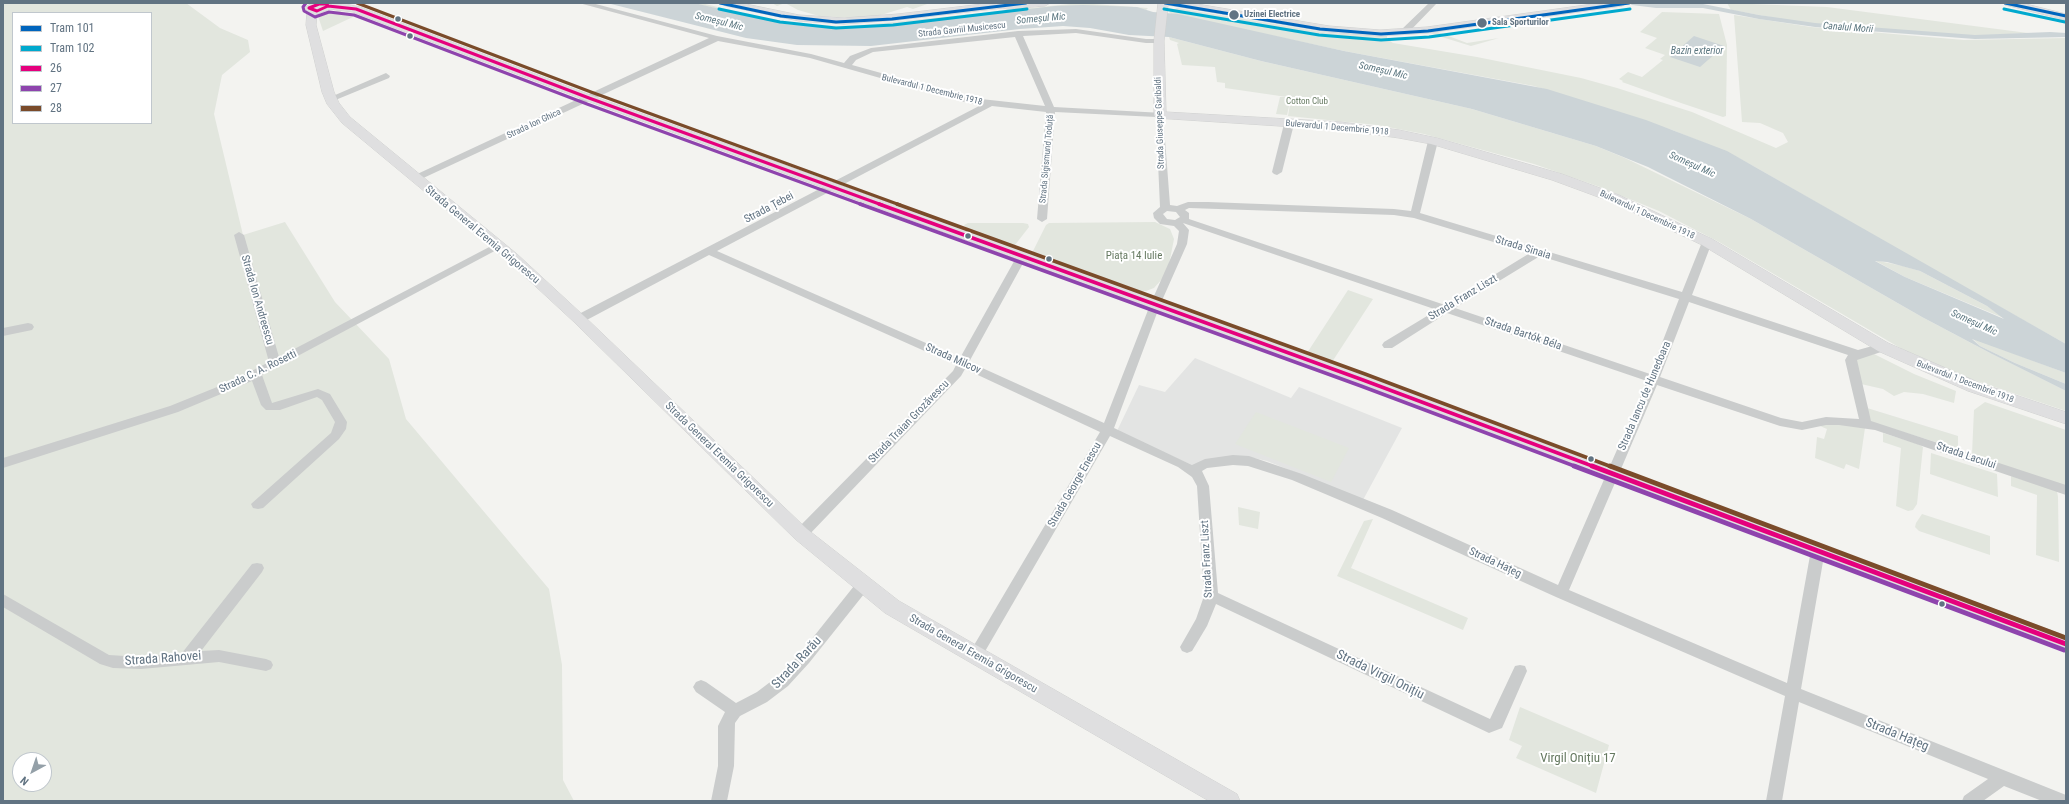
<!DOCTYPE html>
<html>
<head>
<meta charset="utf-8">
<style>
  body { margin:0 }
  #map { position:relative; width:2069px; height:804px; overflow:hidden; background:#f3f3f0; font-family:"Roboto Condensed",sans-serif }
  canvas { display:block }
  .frame { position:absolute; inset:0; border:4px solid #617382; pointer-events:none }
  .legend { position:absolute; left:12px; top:12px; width:140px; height:112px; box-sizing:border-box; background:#fff; border:1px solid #c0c7cd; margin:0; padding:5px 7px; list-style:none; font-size:12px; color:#617382 }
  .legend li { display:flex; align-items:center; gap:8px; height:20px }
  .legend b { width:20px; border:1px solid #c0c7cd }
  .north { position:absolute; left:12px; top:752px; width:40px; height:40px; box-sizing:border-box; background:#fff; border:1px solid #c0c7cd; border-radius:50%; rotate:220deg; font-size:11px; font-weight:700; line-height:16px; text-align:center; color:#617382 }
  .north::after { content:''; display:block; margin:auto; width:14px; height:18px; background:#94a0a8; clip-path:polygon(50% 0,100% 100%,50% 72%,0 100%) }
</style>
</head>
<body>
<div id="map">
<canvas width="2069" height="804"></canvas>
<div class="frame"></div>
<ul class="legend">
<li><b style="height:5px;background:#0065bd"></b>Tram 101</li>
<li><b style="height:5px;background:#00a9ce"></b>Tram 102</li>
<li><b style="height:5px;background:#e5007d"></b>26</li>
<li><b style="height:5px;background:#8e44ad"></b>27</li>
<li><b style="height:5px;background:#7a4b2a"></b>28</li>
</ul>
<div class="north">N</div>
</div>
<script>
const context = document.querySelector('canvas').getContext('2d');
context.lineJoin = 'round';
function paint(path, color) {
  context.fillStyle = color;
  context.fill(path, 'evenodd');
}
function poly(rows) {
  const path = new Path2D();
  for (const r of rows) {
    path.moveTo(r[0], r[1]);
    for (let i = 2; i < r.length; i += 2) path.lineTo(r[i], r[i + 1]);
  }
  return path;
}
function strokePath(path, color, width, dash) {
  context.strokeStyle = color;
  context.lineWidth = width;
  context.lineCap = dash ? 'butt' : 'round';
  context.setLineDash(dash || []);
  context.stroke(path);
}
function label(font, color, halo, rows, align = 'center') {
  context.font = font + ' "Roboto Condensed",sans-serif';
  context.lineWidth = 4;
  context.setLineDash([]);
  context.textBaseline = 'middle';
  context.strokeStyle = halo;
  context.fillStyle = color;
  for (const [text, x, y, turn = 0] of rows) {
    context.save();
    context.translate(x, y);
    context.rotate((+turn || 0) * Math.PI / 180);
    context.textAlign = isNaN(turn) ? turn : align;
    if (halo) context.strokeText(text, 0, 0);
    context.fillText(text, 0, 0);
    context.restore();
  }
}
paint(poly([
  [1195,358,1291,398,1299,387,1402,428,1363,500,1267,461,1249,457,1194,466,1117,431,1139,385,1165,392]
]), '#e3e4e3');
paint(poly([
  [3,3,186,3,220,28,248,40,250,52,222,75,214,114,243,235,285,222,335,302,389,359,406,419,549,589,562,665,563,780,574,801,3,801],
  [13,13,151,13,151,123,13,123],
  [20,760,44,760,44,784,20,784],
  [675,3,701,3,780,22,811,25,841,26,863,25,1080,3,1148,8,1146,10,1137,8,1029,9,868,27,839,28,785,24,701,5],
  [772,3,930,3,913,9,907,7,881,15,857,18,819,16,798,10,785,3,777,6],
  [1727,3,1827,7,2028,33,1975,36,1815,25,1731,10],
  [1177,8,1330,33,1387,36,1387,39,1393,43,1477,57,1581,78,1617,88,1692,112,1776,148,1788,142,1783,133,1760,123,1742,122,1734,15,1811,27,1964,40,2066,38,2066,344,1932,269,1755,167,1727,152,1672,130,1534,86,1344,51,1171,14,1169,12],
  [337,10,355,16,323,31,318,16],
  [1662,12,1719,14,1727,45,1726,116,1723,117,1681,103,1622,82,1623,81,1619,79,1628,72,1642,77,1663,60,1660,59,1665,55,1645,48,1657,38,1640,32],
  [1438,32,1467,43,1499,38,1471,46,1429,33],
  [1169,37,1261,61,1472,109,1596,146,1625,158,1751,219,1922,317,1992,354,2066,391,2066,411,1965,377,1902,349,1719,242,1659,211,1600,187,1534,164,1424,134,1377,125,1288,116,1291,98,1287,115,1276,114,1280,97,1287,97,1225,88,1225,83,1217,82,1215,67,1182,65,1177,44,1179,43,1170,40],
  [1155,222,1170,229,1174,239,1169,264,1163,278,1154,288,1146,291,1130,291,1036,256,1032,253,1046,225,1049,223],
  [968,223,1023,223,1028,224,1029,227,1015,245,1012,246,967,229,964,225],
  [1874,260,1903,266,1920,271,1987,306,2006,319,1905,277],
  [1348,290,1373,299,1332,362,1307,353],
  [1972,338,2066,373,2066,384,2015,363,1980,346],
  [1874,354,1914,374,1956,391,1954,403,1923,394,1904,392,1894,396,1883,389,1861,384,1854,359],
  [1985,402,2066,430,2066,490,1984,462,1972,454,1974,410],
  [1867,408,1958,436,1958,449,1871,422],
  [1256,412,1349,448,1331,482,1235,444],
  [1822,425,1847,425,1865,428,1859,469,1846,464,1844,469,1815,458,1817,437,1824,439,1827,429,1820,426],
  [1883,433,1918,444,1923,447,1917,504,1913,510,1908,511,1896,506,1901,448,1883,442],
  [1931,453,1997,474,1998,497,1930,474],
  [2011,476,2057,491,2058,497,2059,562,2036,555,2037,495,2011,486],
  [1238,507,1260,512,1258,529,1239,525],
  [1922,514,1990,536,1990,555,1919,531,1915,527,1916,523],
  [1373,519,1351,568,1468,618,1463,630,1337,576,1364,521],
  [1520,707,1609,745,1596,793,1516,758,1522,746,1509,740]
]), '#e2e6de');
paint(poly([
  [607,3,694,3,785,24,839,28,868,27,1055,6,1083,5,1137,7,1153,12,1178,14,1344,51,1547,89,1646,120,1727,151,2066,344,2066,373,1972,339,1980,346,2015,363,2066,384,2066,391,1992,354,1922,317,1751,219,1648,167,1596,146,1472,109,1261,61,1169,37,1129,35,1090,28,1063,26,1020,29,871,46,797,45,746,38],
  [1875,261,1887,262,1920,271,1987,306,2004,319,1905,277],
  [1694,36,1724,46,1700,67,1670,57]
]), '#ccd4d7');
paint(poly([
  [1628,3,1703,4,1759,15,1815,23,1975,35,2050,32,2066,33,2066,37,1975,39,1815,27,1759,19,1703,8,1656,8,1632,5,1628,3]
]), '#ccd4d7');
const major = poly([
  [312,3,341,3,360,7,593,96,1369,376,2066,636,2066,652,1357,384,585,100,353,12,330,9,317,14,316,25,334,92,339,103,350,117,517,254,584,316,807,529,899,601,1237,794,1240,801,1209,801,885,613,795,539,574,322,507,260,342,123,327,104,322,92,306,25,307,11,304,8,312,3],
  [721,3,741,3,799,15,844,18,898,14,991,3,1050,3,1045,6,1007,9,1003,8,898,20,844,24,799,21,726,6,721,3],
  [1158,3,1191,3,1329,26,1380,30,1427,27,1600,3,1627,3,1622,6,1427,33,1380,36,1329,32,1168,5,1164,41,1166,112,1341,122,1399,130,1437,138,1562,174,1619,195,1712,239,1888,343,1980,383,2066,412,2066,424,1968,391,1878,351,1702,245,1609,201,1552,180,1431,144,1399,138,1341,130,1156,118,1154,115,1154,41,1158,3],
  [2004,3,2022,3,2066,14,2066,20,2005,5,2004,3]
]);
strokePath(major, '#d0d1d0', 1);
paint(poly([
  [579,3,592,3,717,36,811,54,844,63,850,56,871,48,1018,31,1076,29,1146,39,1162,39,1162,43,1146,43,1076,33,1023,36,1054,107,1163,113,1170,205,1177,206,1188,202,1208,202,1394,209,1411,211,1428,141,1433,138,1438,141,1420,213,1682,292,1702,242,1703,240,1711,240,1712,242,1692,295,1858,350,1883,343,1887,344,1889,347,1887,350,1857,360,1871,421,2066,485,2066,495,1875,430,1839,425,1826,425,1802,430,1780,426,1657,385,1569,590,1787,683,1811,550,1813,546,1818,545,1823,546,1825,550,1801,689,2066,795,2066,801,2042,801,2004,786,1983,801,1962,801,1964,796,1988,779,1799,702,1782,801,1766,801,1785,696,1556,597,1382,518,1292,480,1248,466,1233,465,1207,468,1202,471,1209,486,1218,593,1490,719,1515,666,1520,665,1525,666,1527,671,1502,728,1489,733,1216,604,1207,626,1192,651,1187,653,1182,651,1180,647,1196,619,1204,596,1197,486,1192,477,1178,467,1110,436,980,660,975,662,970,660,968,656,970,652,1100,432,965,369,961,376,806,538,801,539,796,538,794,534,796,530,953,371,956,365,709,255,583,322,579,323,573,319,575,316,981,105,968,103,810,58,718,41,419,180,413,180,413,176,709,38,579,3],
  [1015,37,1045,106,972,98,852,65,856,60,873,52,1015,37],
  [992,106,1046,112,1037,219,1042,222,1047,219,1055,112,1156,117,1160,207,1153,213,1154,218,1160,224,1174,226,1179,231,1177,244,1150,305,1104,423,969,362,1027,256,1026,254,1018,254,1017,256,960,358,717,251,992,106],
  [1189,208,1394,215,1414,218,1530,253,1445,305,1189,219,1189,213,1185,210,1189,208],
  [1167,211,1176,212,1180,217,1175,220,1167,219,1163,214,1167,211],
  [1183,223,1437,310,1384,342,1382,345,1384,348,1392,348,1447,313,1647,381,1558,585,1392,510,1302,474,1249,456,1233,455,1205,459,1192,465,1114,428,1160,305,1187,244,1189,230,1183,223],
  [1540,256,1679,299,1650,374,1455,308,1540,256],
  [1689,302,1848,355,1845,360,1859,419,1826,417,1802,422,1781,418,1660,377,1689,302],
  [1429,3,1437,3,1407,34,1401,34,1401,30,1429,3],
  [386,73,390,76,389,78,333,101,330,102,326,99,386,73],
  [1289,121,1294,124,1282,172,1277,175,1274,174,1272,172,1284,124,1289,121],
  [239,232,244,235,279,357,495,244,503,244,504,246,262,375,272,403,318,389,330,394,347,422,346,429,339,439,263,508,258,509,253,508,251,504,331,433,335,422,322,400,317,397,280,410,266,410,261,405,252,381,178,412,3,468,3,458,170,406,232,381,269,362,234,235,239,232],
  [28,323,32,324,34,327,32,330,3,336,3,328,28,323],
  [257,563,262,564,264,568,262,572,201,651,219,650,266,659,271,661,273,665,271,669,266,671,219,662,141,669,113,668,100,664,3,607,3,594,109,655,141,657,182,653,252,564,257,563],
  [863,579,868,581,870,585,868,589,809,663,788,686,767,702,740,716,735,723,734,766,727,801,711,801,718,766,718,726,725,712,696,692,693,687,696,682,701,680,706,682,736,703,757,692,778,676,799,655,858,581,863,579]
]), '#cacccc');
paint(major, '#dfdfe0');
strokePath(poly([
  [319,4,327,4,328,6,317,11,309,8,319,4],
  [328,6,356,9,589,98,882,205]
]), '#e5007d', 3);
strokePath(poly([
  [879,204,1363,380,1595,467]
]), '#e5007d', 3.5);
strokePath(poly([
  [1592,466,2066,644]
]), '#e5007d', 5);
strokePath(poly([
  [306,3,303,7,304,11,315,17,329,12,354,15,587,104,863,205]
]), '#8e44ad', 3);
strokePath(poly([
  [860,204,1361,386,1577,467]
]), '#8e44ad', 3.5);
strokePath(poly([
  [1574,466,2064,650]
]), '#8e44ad', 5);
strokePath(poly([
  [357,3,591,92,900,205]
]), '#7a4b2a', 3);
strokePath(poly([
  [897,204,1365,374,1612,467]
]), '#7a4b2a', 3.5);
strokePath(poly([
  [1610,466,2066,638]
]), '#7a4b2a', 5);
strokePath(poly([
  [720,3,781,16,836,22,892,19,1026,3],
  [1165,3,1320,29,1381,34,1428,31,1629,3],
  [2005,3,2066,16]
]), '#0065bd', 3);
strokePath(poly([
  [719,9,780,22,836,28,893,25,1027,9],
  [1164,9,1319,35,1381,40,1429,37,1630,9],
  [2004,9,2065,22]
]), '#00a9ce', 3);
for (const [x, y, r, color] of [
  [1234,15,5.5,"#617382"],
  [398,19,3.5,"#617382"],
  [1482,23,5.5,"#617382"],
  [410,36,3.5,"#617382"],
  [968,236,3.5,"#617382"],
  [1049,259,3.5,"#617382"],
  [1591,459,3.5,"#617382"],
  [1942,604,3.5,"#617382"]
]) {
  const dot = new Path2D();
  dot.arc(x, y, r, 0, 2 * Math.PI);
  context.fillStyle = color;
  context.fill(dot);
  strokePath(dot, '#fff', 1.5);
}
label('bold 9px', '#617382', '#fff', [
  ["Uzinei Electrice",1244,15],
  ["Sala Sporturilor",1492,23]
], 'left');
label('9px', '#617382', '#fff', [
  ["Strada Gavriil Musicescu",962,30,-6],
  ["Bulevardul 1 Decembrie 1918",932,90,14],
  ["Strada Giuseppe Garibaldi",1160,123,-92],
  ["Strada Ion Ghica",534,124,-25],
  ["Bulevardul 1 Decembrie 1918",1337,128,5],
  ["Strada Sigismund Toduță",1047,159,-85],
  ["Bulevardul 1 Decembrie 1918",1647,215,25],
  ["Bulevardul 1 Decembrie 1918",1965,382,21]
]);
label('9px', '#657960', '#fff', [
  ["Cotton Club",1307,102]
]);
label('italic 10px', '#5c7780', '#fff', [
  ["Someșul Mic",1041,19,-5],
  ["Someșul Mic",719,22,14],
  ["Canalul Morii",1848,28,4],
  ["Bazin exterior",1697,51],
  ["Someșul Mic",1383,71,13],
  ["Someșul Mic",1692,165,24],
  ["Someșul Mic",1974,323,24]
]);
label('11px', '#617382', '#fff', [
  ["Strada Țebei",769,208,-28],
  ["Strada General Eremia Grigorescu",482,235,40],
  ["Strada Sinaia",1523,248,17],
  ["Strada Franz Liszt",1463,298,-31],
  ["Strada Ion Andreescu",257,300,74],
  ["Strada Bartók Béla",1523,334,19],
  ["Strada Milcov",953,359,24],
  ["Strada C. A. Rosetti",258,372,-26],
  ["Strada Iancu de Hunedoara",1645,396,-67],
  ["Strada Traian Grozăvescu",909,422,-46],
  ["Strada General Eremia Grigorescu",719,455,44],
  ["Strada Lacului",1966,456,19],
  ["Strada George Enescu",1075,485,-60],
  ["Strada Franz Liszt",1207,559,-93],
  ["Strada Hațeg",1495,563,25],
  ["Strada General Eremia Grigorescu",973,654,30]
]);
label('11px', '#657960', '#fff', [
  ["Piața 14 Iulie",1134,256]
]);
label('13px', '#617382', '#fff', [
  ["Strada Rahovei",163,659,-4],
  ["Strada Rarău",797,663,-47],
  ["Strada Virgil Onițiu",1380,675,26],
  ["Strada Hațeg",1897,735,22]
]);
label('13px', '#657960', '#fff', [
  ["Virgil Onițiu 17",1578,759]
]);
</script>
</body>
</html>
